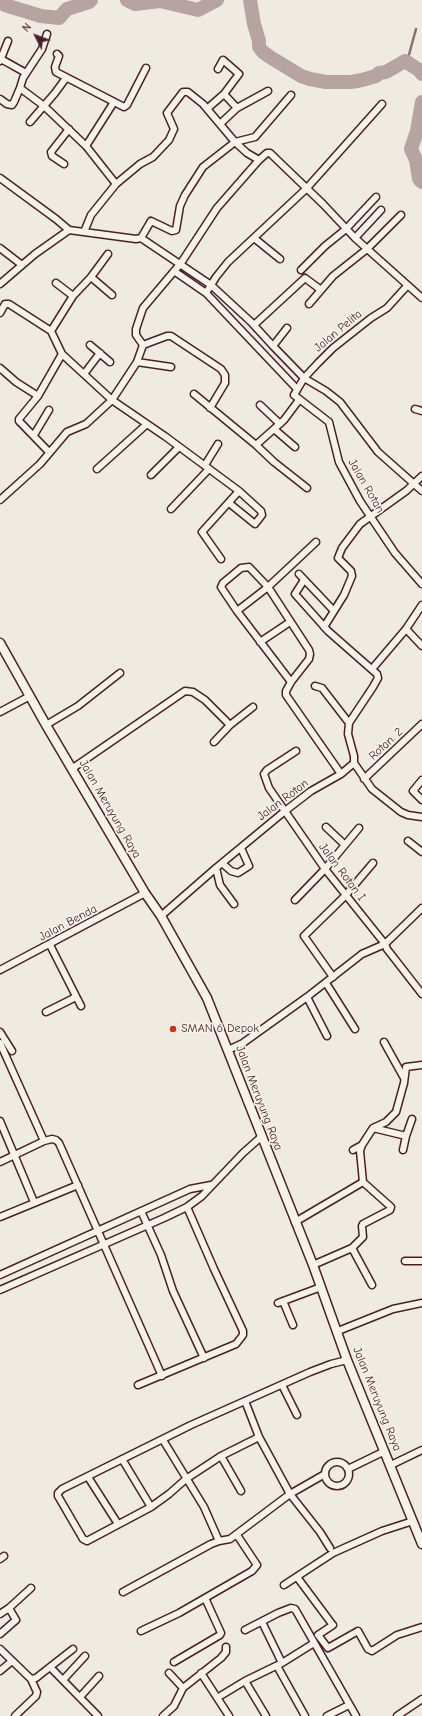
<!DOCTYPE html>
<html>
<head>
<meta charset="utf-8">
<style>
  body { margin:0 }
  #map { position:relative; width:422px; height:1716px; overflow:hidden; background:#f0ebe0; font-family:"Comic Neue",sans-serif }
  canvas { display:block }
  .north { position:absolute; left:16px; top:16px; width:40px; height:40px; -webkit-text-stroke:3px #f7f3e8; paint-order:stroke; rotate:312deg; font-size:11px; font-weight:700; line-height:16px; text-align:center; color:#4a1f2b }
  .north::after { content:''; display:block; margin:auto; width:14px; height:18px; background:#4a1f2b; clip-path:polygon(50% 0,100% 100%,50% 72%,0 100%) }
</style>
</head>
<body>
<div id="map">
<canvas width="422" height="1716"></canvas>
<div class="north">N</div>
</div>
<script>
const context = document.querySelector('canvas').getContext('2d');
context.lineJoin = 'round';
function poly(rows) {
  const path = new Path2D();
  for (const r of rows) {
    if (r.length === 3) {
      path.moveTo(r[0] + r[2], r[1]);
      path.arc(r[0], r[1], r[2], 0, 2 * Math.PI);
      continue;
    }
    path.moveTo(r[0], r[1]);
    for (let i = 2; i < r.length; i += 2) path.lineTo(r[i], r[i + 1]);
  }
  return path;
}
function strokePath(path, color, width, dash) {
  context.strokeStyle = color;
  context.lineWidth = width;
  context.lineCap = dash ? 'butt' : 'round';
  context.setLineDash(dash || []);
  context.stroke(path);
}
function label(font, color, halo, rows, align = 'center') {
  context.font = font + ' "Comic Neue",sans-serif';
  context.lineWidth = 3.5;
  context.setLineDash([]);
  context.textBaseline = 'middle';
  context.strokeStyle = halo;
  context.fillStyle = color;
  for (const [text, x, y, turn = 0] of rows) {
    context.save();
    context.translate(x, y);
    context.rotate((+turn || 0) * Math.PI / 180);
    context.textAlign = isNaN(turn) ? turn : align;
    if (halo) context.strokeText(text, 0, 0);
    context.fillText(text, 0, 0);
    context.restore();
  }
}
strokePath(poly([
  [407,62,416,29]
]), '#8b6f72', 2.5);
strokePath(poly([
  [127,0,135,4,160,1,198,10,217,0],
  [250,0,254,24,259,41,259,47,263,52,270,57,301,76,310,79,326,82,351,82,362,80,376,76,379,73,386,72,405,61,419,70,422,74],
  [0,1,5,5,41,16,59,18,67,9,89,2,91,0],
  [422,102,417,131,411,149,416,160,419,179,422,182]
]), '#b7a4a2', 14);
const street = poly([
  [57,54,59,56,55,67,56,72,124,107,127,105,146,68],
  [1,59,26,73],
  [0,61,8,41],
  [20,88,23,78,42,49,47,34],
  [224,94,237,108,268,91],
  [0,99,7,104,12,105,14,102,20,88,44,106,86,146,116,184],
  [208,108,224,94,239,74,223,60,218,69],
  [30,122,55,93,66,78],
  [220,124,237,108],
  [86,146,114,102],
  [64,164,52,156,51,152,69,129],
  [0,178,56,219,69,230],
  [84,232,91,215,116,184,140,164,153,157,169,140,174,129,167,113,183,92,188,92,203,104,235,142,247,153,259,160],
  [141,238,151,221,172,231,176,230,180,206,185,195,203,167,235,142,255,137,291,95],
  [254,238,280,259],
  [355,238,381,210],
  [0,248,22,265],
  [301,270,325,246,346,229,376,197],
  [174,271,206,293,297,389],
  [91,277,112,295],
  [56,283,73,296],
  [0,284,35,254,69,230,136,239,141,238,211,285,251,322,273,346],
  [407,286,387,308,371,318,333,348,318,363,304,378,294,395,329,422,339,462,360,501,395,553,422,584],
  [206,293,216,277,228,262,306,189,382,104],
  [309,304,333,276,367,249,401,215],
  [0,313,5,304,9,304,51,331],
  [254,325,305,278,321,290],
  [287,328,273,346,304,378,326,391,340,402,378,452,422,491],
  [90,345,110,362],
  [143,345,167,336,171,336,221,369,225,375,225,383,210,408],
  [62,354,112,400,166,437,239,491,261,511,262,515,255,524,229,503],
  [137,362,171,367],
  [0,368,16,382,38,396],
  [84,374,100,353],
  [194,394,256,445,284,420,299,400],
  [260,405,280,424],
  [415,409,422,411],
  [274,429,295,447],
  [34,435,49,410],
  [256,445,274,462,307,488],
  [49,452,19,421,19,419,38,396,62,354,51,331,73,296,91,277,108,254],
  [205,465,218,444],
  [97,469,147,424],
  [151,475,179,447],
  [0,500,40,464,67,432,86,424,112,400,137,362,143,345,136,335,136,329,143,308,181,263,217,208,259,160,267,153,270,153,323,204,355,238,422,298],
  [171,509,209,469],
  [221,559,202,532,239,491],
  [299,574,334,611],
  [304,580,295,594,328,631,377,674,378,678,373,687,349,723,348,734,354,756,354,763],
  [237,611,268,587,316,542],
  [324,627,344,595,352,576,351,571,338,558,342,548,360,524,406,491,422,476],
  [406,629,422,646],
  [260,642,290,622],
  [372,669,406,629,422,605],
  [291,682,237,611,221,587,223,583,241,568,249,567,268,587,309,650,310,654,309,659,291,682,286,691,286,695,341,774],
  [315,686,322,688,349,723],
  [0,712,30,696],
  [46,725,78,706,120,673],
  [214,742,230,725],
  [296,751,267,770,264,774,269,788,325,869,385,944,387,949,422,994],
  [73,768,185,691,193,692,205,700,230,725,253,707],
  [364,779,422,724],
  [422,780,413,791,422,800],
  [326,827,345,845],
  [408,841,422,852],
  [222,863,231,871,238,873,249,866,241,848],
  [216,868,220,885,234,904],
  [295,900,325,869,359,828],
  [161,916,216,868,285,811,311,791,341,774,354,763,372,789,401,812,408,815,422,817],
  [50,945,81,1006],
  [0,970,145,893],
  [333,977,304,936,345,896,373,863],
  [326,983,355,1029],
  [307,997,327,1036],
  [46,1012,76,997],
  [0,1032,12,1051],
  [384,1042,404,1078],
  [0,1043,44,1141],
  [228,1050,243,1043,307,997,362,954,385,944,422,908],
  [0,1121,34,1202],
  [373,1128,406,1136,412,1119],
  [353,1150,362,1145],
  [403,1150,406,1136],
  [0,1162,44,1141,52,1139,56,1140,59,1143,162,1376],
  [363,1182,360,1151,362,1145,373,1128,386,1122,396,1112,404,1083,406,1067,422,1065],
  [141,1211,161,1255,173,1291,204,1358],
  [0,1217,78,1185],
  [295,1222,363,1182],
  [352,1248,372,1285],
  [405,1261,422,1261],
  [313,1265,352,1248,363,1237,362,1226,363,1224,390,1210,391,1207,363,1182],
  [0,1275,190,1189,211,1185],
  [0,1290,164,1218,187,1207,202,1196,243,1153,261,1137],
  [283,1301,293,1325],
  [278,1303,321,1287],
  [338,1331,393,1309,422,1303],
  [138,1385,236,1344,243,1335,243,1331,214,1269,187,1207],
  [282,1385,297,1415],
  [245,1401,259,1437,290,1494,320,1532,330,1548],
  [259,1437,221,1456,186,1479,169,1494,151,1507,87,1541,83,1539,58,1496,58,1493,62,1489,191,1425,310,1372,331,1364,347,1360],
  [163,1440,204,1507,219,1541],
  [221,1456,241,1491],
  [122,1459,151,1507],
  [337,1474,12],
  [391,1465,422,1450],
  [348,1469,385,1451],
  [88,1477,118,1524],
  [0,1559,4,1556],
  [297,1577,332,1624,333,1625,318,1635,328,1648,358,1631,368,1649,372,1651,397,1635,422,1627],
  [284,1585,333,1553,382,1531,413,1521],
  [123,1592,211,1544,219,1541,230,1539,290,1494,325,1474],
  [0,1614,9,1608,31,1588],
  [262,1622,282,1663],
  [245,1630,278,1613,291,1608,295,1609,356,1716],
  [141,1631,179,1613,252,1571,257,1565,237,1535],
  [0,1634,16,1620,9,1608],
  [0,1649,31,1679,36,1678,50,1667,98,1716],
  [174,1662,220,1635,221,1633,205,1598],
  [277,1666,305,1716],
  [50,1667,73,1649],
  [0,1671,12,1661],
  [169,1673,183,1688],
  [201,1673,229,1716],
  [63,1680,85,1656],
  [245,1681,266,1716],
  [80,1697,99,1676],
  [217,1698,245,1681,282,1663,314,1643],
  [15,1716,36,1696,37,1692,31,1679],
  [163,1716,174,1706,183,1688,221,1658,226,1652,226,1647],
  [327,1716,349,1705],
  [397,1716,422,1699]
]);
const secondary = poly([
  [0,643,46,725,145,893,161,916,207,998,313,1265,347,1360,422,1544]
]);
strokePath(street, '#4a1f2b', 9);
strokePath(secondary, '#4a1f2b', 11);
strokePath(street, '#f7f3e8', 6);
strokePath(secondary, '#f7f3e8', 8);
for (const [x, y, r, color] of [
  [173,1029,4,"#c8321e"]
]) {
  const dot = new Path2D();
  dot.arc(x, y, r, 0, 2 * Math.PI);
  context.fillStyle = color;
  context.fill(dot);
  strokePath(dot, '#f7f3e8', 1.5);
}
label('12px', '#4a1f2b', '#f7f3e8', [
  ["Jalan Pelita",338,331,-40],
  ["Jalan Rotan",366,486,60],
  ["Rotan. 2",386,744,-43],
  ["Jalan Rotan",283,800,-37],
  ["Jalan Meruyung Raya",110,809,60],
  ["Jalan Rotan I",342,872,53],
  ["Jalan Benda",68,923,-28],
  ["Jalan Meruyung Raya",259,1098,69],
  ["Jalan Meruyung Raya",377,1399,68]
]);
label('12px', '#4a1f2b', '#f7f3e8', [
  ["SMAN 6 Depok",181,1029]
], 'left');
</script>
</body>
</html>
